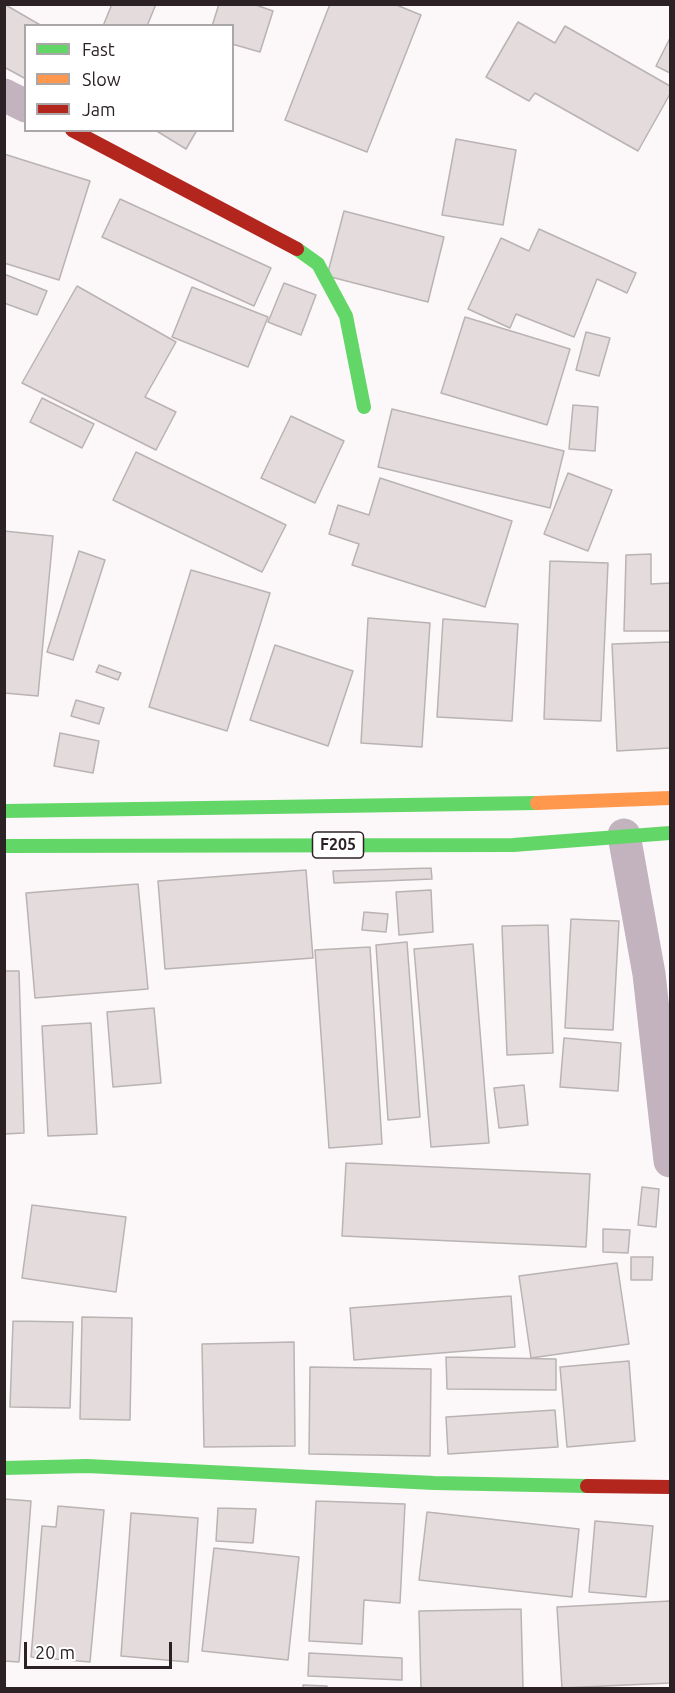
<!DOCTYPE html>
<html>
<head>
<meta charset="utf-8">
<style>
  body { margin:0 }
  #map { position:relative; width:675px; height:1693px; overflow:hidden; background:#fcf8f9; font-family:Ubuntu,sans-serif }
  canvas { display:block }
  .frame { position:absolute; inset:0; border:6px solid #2c2225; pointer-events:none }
  .legend { position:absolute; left:24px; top:24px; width:210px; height:108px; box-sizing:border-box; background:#fff; border:2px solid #aba7a8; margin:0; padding:8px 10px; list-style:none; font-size:18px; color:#2c2225 }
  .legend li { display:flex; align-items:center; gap:12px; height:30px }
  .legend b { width:30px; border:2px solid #aba7a8 }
  .scale { position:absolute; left:24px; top:1642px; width:148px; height:27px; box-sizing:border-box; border:3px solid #2c2225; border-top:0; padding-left:8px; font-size:18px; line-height:21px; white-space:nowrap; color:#2c2225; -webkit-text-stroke:4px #fff; paint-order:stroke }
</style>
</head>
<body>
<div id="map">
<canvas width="675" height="1693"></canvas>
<div class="frame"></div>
<ul class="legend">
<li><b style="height:8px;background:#63d668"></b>Fast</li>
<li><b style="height:8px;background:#ff974d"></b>Slow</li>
<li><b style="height:8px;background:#b3261e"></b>Jam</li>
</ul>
<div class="scale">20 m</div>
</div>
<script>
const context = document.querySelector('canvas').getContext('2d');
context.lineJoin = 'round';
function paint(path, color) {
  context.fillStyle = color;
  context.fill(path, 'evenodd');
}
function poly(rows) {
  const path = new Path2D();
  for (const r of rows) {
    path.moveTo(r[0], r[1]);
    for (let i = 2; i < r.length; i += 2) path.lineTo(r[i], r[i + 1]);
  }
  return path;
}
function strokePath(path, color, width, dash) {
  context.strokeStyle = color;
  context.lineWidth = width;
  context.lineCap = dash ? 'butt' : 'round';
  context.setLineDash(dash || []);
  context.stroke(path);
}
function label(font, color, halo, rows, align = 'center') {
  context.font = font + ' Ubuntu,sans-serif';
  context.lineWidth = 5;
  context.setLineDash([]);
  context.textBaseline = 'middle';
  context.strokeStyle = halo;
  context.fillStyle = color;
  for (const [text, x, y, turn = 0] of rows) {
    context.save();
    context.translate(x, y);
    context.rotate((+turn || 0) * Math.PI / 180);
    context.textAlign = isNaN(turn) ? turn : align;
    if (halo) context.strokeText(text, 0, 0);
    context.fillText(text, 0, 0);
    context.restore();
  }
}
const building = poly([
  [4,4,42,26,26,26,26,79,4,67,4,4],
  [112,4,156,4,147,26,103,26,112,4],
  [219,4,253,4,273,11,260,52,232,44,232,26,212,26,219,4],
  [330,4,394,4,421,15,367,152,285,120,330,4],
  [518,22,555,43,565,26,670,86,670,94,638,151,535,93,529,101,486,77,518,22],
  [670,38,670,73,656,66,670,38],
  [155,130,197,130,186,149,155,130],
  [456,139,516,150,503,225,442,215,456,139],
  [4,154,90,181,59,280,4,263,4,154],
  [120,199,271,268,254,306,102,237,120,199],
  [344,211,444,237,428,302,327,276,344,211],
  [539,229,636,273,627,293,597,279,574,337,516,314,510,328,468,309,501,238,529,251,539,229],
  [4,274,47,291,37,315,4,303,4,274],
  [284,283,316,295,301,335,268,322,284,283],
  [77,286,176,342,145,397,176,412,156,450,22,383,77,286],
  [192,287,268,317,248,367,172,337,192,287],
  [465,317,570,349,547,425,441,393,465,317],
  [586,332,610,338,599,376,576,370,586,332],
  [42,398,94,424,82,448,30,422,42,398],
  [573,405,598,407,595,451,569,449,573,405],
  [392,409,564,451,550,508,378,467,392,409],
  [291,416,344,441,315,503,261,478,291,416],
  [136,452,286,525,262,572,113,500,136,452],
  [568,473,612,490,588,551,544,534,568,473],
  [380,478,512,521,485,607,352,565,359,544,329,534,338,505,369,515,380,478],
  [4,531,53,536,38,696,4,693,4,531],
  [79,551,105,560,73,660,47,652,79,551],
  [651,554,651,584,670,583,670,631,624,631,626,555,651,554],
  [550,561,608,563,601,721,544,719,550,561],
  [191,570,270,593,227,731,149,707,191,570],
  [368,618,430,623,422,747,361,743,368,618],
  [443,619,518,624,512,721,437,717,443,619],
  [670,642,670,748,617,751,612,644,670,642],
  [275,645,353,671,328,746,250,720,275,645],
  [99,665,121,673,118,680,96,672,99,665],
  [76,700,104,708,99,724,71,716,76,700],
  [60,733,99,741,93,773,54,766,60,733],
  [431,868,432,879,334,883,333,871,431,868],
  [306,870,313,958,165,969,158,881,306,870],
  [138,884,148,989,35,998,26,893,138,884],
  [431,890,433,932,399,935,396,892,431,890],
  [364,912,388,914,386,932,362,930,364,912],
  [571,919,619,921,613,1030,565,1028,571,919],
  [548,925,553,1053,507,1055,502,926,548,925],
  [407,942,420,1117,388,1120,376,945,407,942],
  [473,944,489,1143,431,1147,414,949,473,944],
  [370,947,382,1144,329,1148,315,950,370,947],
  [4,971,19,971,24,1133,4,1134,4,971],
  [154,1008,161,1083,113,1087,107,1012,154,1008],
  [91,1023,97,1134,48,1136,42,1026,91,1023],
  [564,1038,621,1043,618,1091,560,1087,564,1038],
  [524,1085,528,1125,499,1128,494,1088,524,1085],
  [346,1163,590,1174,586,1247,342,1236,346,1163],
  [642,1187,659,1189,656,1227,638,1225,642,1187],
  [32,1205,126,1217,116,1292,22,1278,32,1205],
  [603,1229,630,1230,628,1253,603,1252,603,1229],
  [631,1257,653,1257,652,1280,631,1280,631,1257],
  [617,1263,629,1344,531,1358,519,1276,617,1263],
  [511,1296,515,1347,354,1360,350,1308,511,1296],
  [82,1317,132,1318,130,1420,80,1419,82,1317],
  [13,1321,73,1322,70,1408,10,1407,13,1321],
  [294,1342,295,1446,204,1447,202,1344,294,1342],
  [446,1357,556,1359,556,1390,447,1389,446,1357],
  [629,1361,635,1441,567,1447,560,1367,629,1361],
  [310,1367,431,1369,430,1456,309,1454,310,1367],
  [555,1410,558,1447,448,1454,446,1417,555,1410],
  [4,1499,31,1501,19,1662,4,1661,4,1499],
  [316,1501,405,1504,400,1603,364,1600,362,1644,309,1641,316,1501],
  [58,1506,104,1510,90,1662,31,1657,42,1526,56,1527,58,1506],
  [218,1508,256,1509,253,1543,216,1541,218,1508],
  [427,1512,579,1529,572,1597,419,1580,427,1512],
  [131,1513,198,1518,188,1662,121,1656,131,1513],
  [595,1521,653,1526,646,1597,589,1592,595,1521],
  [214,1548,299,1557,288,1660,202,1651,214,1548],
  [670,1601,670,1683,562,1688,557,1607,670,1601],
  [521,1609,523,1688,421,1688,419,1611,521,1609],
  [309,1653,402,1658,402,1680,308,1676,309,1653],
  [303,1685,327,1686,327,1688,303,1688,303,1685]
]);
paint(building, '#e3dbdc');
strokePath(building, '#bab3b3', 1.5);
strokePath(poly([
  [4,95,26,106],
  [624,835,649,974,670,1161]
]), '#c2b3be', 33);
strokePath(poly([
  [297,249,318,264,346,316,364,407],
  [4,811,537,803],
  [4,846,513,845,670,833],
  [4,1468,87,1466,434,1483,587,1486]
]), '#63d668', 14);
strokePath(poly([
  [537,803,670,798]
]), '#ff974d', 14);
strokePath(poly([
  [72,130,297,249],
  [587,1486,670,1487]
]), '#b3261e', 14);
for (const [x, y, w] of [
  [338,845,51]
]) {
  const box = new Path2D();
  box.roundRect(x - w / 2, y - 13, w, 26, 4.5);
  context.fillStyle = '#fff';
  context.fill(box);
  strokePath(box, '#2c2225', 1.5);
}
label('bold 16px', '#2c2225', null, [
  ["F205",338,845]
]);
</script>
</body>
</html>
